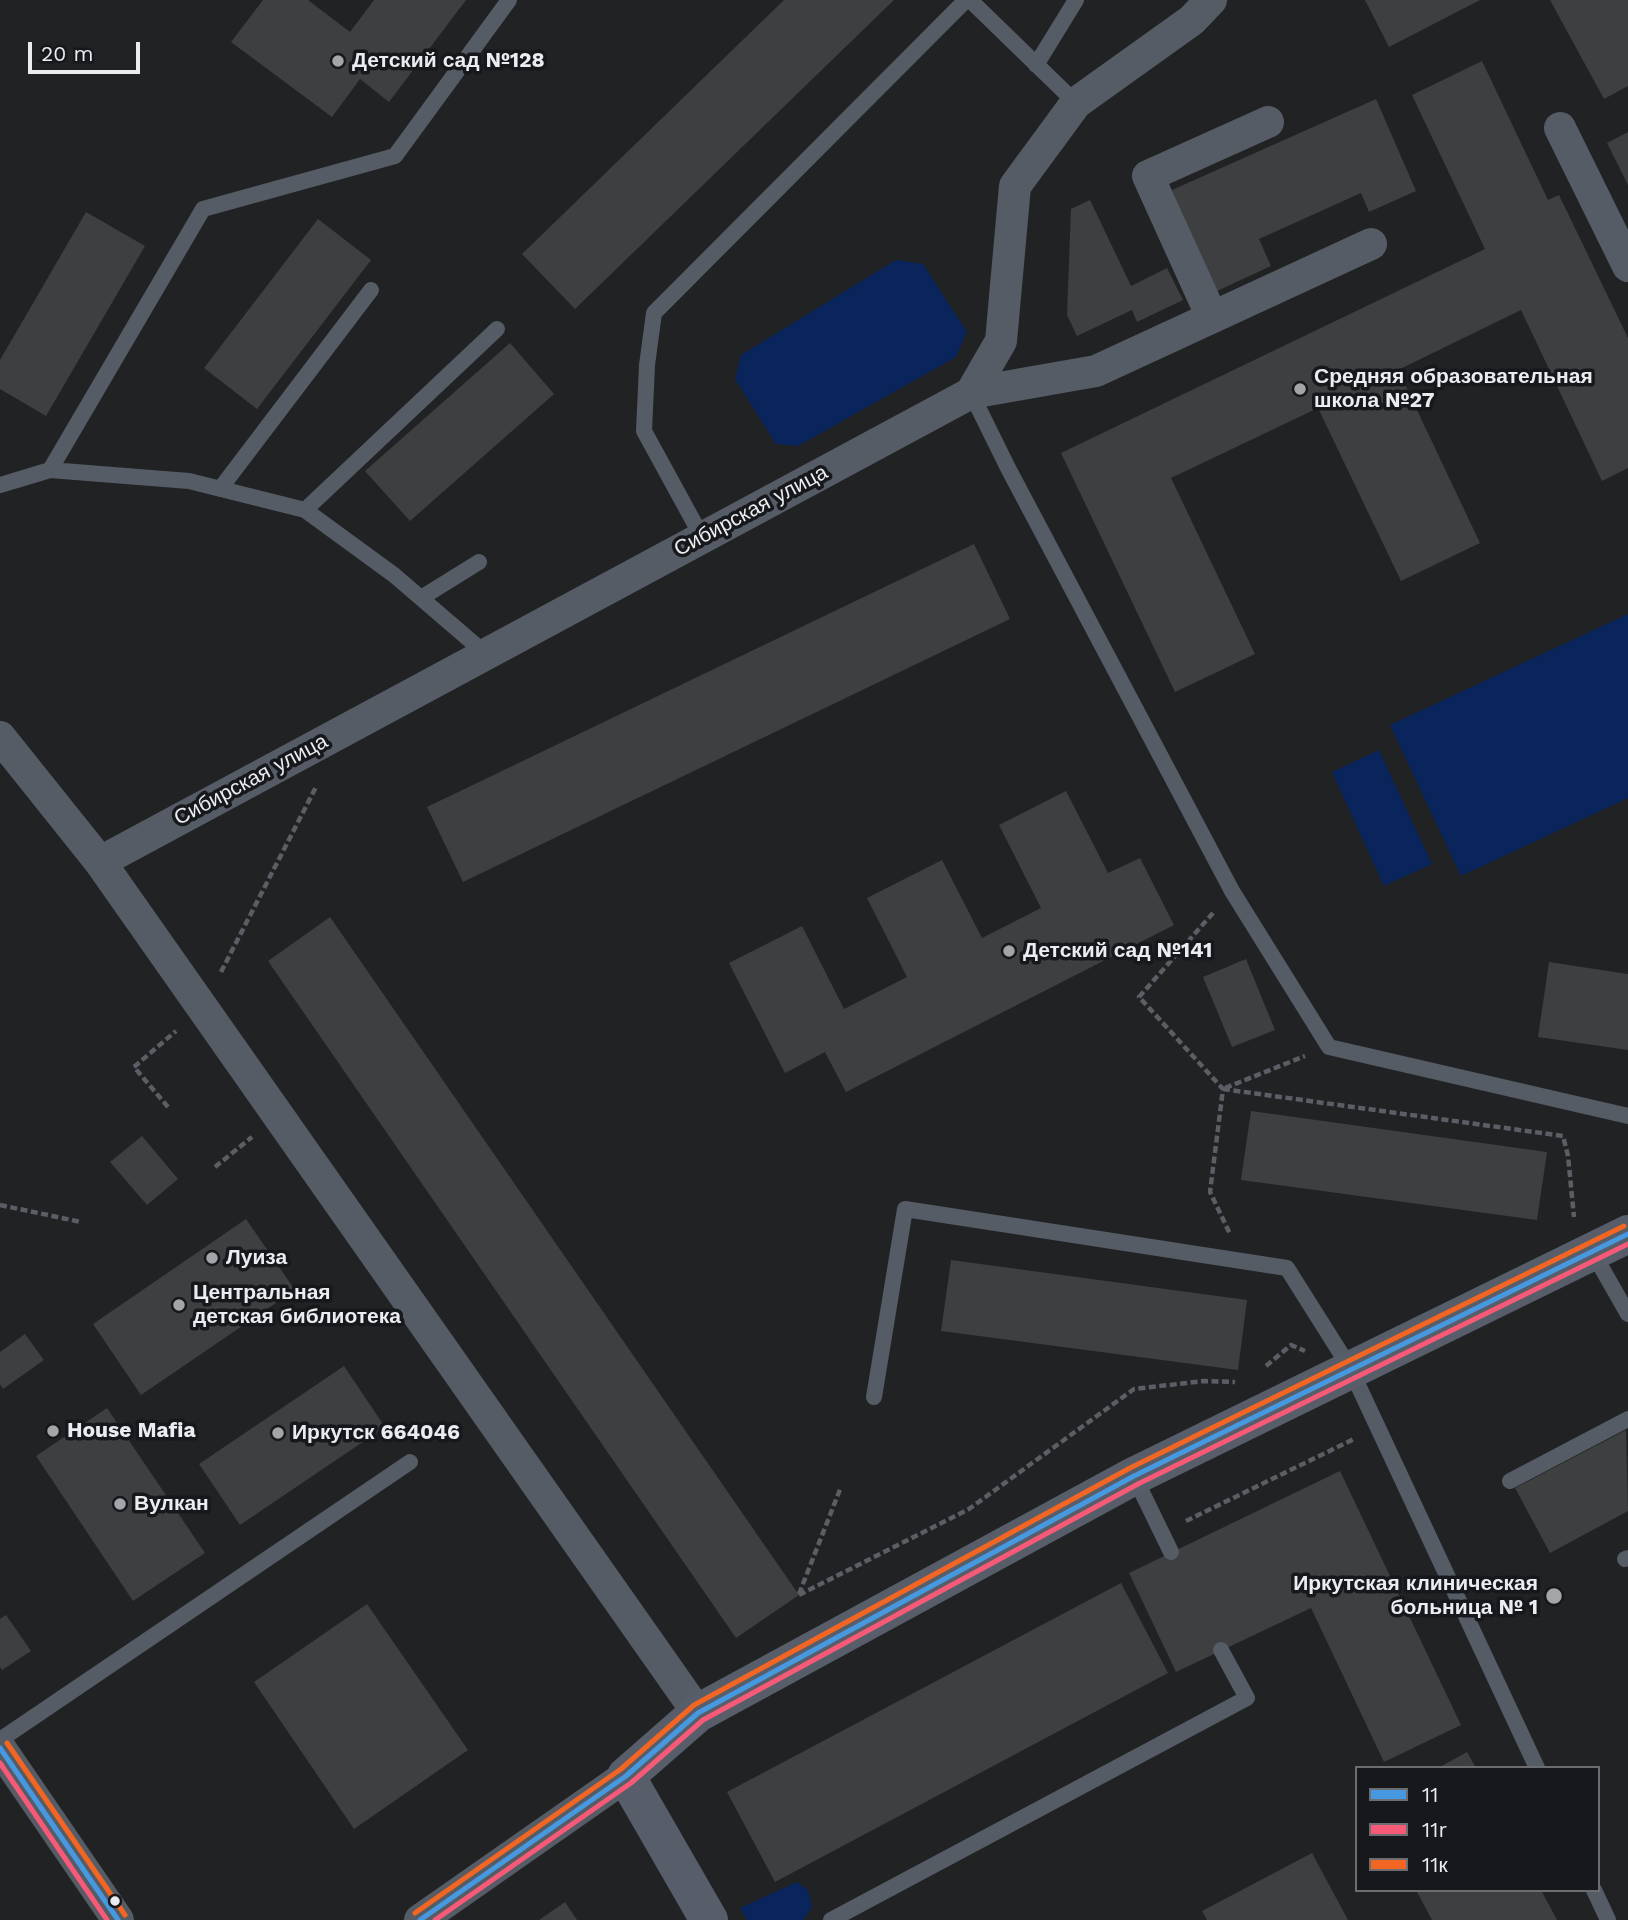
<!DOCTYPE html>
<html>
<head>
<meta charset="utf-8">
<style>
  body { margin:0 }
  #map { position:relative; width:1628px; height:1920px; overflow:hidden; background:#202224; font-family:"Work Sans",sans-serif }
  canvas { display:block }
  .legend { position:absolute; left:1355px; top:1766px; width:245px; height:126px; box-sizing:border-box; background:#16181c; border:2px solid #6b6d70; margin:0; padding:9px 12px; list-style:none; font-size:21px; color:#eaecef }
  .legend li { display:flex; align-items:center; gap:14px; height:35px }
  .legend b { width:35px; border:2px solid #6b6d70 }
  .scale { position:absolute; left:28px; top:42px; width:112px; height:32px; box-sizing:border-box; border:4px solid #eaecef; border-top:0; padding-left:9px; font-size:21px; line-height:24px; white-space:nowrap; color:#eaecef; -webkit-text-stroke:5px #16181c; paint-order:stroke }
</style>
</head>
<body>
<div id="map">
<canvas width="1628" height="1920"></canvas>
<ul class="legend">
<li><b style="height:9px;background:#4699e1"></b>11</li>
<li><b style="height:9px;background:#f75a77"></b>11r</li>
<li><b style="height:9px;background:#f26522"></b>11к</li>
</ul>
<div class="scale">20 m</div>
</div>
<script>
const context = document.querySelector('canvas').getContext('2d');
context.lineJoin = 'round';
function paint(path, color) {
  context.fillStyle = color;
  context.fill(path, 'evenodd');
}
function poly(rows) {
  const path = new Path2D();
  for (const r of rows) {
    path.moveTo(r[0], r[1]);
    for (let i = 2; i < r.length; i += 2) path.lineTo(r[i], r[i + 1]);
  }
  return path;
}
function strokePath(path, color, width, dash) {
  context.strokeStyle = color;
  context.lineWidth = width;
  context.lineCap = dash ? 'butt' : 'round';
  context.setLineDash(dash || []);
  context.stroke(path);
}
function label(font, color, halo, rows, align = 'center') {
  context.font = font + ' "Work Sans",sans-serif';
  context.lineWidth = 7;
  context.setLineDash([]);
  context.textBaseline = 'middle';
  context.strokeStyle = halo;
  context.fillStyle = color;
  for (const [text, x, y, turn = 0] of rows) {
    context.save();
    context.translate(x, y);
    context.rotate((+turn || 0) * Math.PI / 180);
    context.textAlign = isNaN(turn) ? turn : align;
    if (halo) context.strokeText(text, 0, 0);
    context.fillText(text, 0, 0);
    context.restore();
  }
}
paint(poly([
  [896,260,923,264,967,332,956,357,798,446,776,444,735,379,741,355],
  [1628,614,1628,798,1461,876,1390,725],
  [1379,750,1432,864,1384,886,1332,772],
  [797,1882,808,1890,812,1907,803,1920,747,1920,740,1908]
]), '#09255c');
paint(poly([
  [263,0,308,0,350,32,374,0,466,0,389,102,360,79,332,117,231,42],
  [784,0,894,0,575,309,522,254],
  [1365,0,1480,0,1389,47],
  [1550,0,1628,0,1628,86,1604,99],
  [1482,61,1548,200,1559,195,1628,338,1628,468,1602,481,1521,310,1398,370,1480,543,1401,581,1318,408,1171,478,1255,654,1175,692,1061,453,1485,249,1412,95],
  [1376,99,1416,191,1369,212,1361,193,1259,239,1271,266,1217,291,1172,190],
  [1628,132,1628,185,1607,143],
  [1090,200,1131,286,1167,268,1183,300,1137,322,1132,310,1077,336,1067,315,1071,209],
  [86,212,145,246,46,416,0,389,0,360],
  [318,219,371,260,257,409,204,368],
  [510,343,554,394,410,521,365,471],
  [974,544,1010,619,463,882,427,807],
  [1066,791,1108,873,1140,858,1174,925,846,1092,825,1052,785,1073,729,963,802,926,844,1009,907,977,867,898,942,860,982,938,1041,908,999,825],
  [330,917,799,1595,736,1638,268,961],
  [1246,959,1275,1030,1232,1047,1203,977],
  [1549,962,1628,974,1628,1050,1538,1037],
  [1251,1111,1547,1152,1537,1220,1241,1180],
  [142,1136,178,1179,147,1205,110,1162],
  [246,1219,295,1290,141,1395,93,1324],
  [951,1260,1247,1300,1238,1370,941,1331],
  [25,1334,44,1360,3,1389,0,1384,0,1352],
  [344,1366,385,1427,240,1525,199,1464],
  [107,1408,205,1553,133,1601,36,1456],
  [1626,1430,1628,1511,1550,1553,1515,1488],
  [1340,1471,1461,1725,1384,1762,1311,1608,1176,1672,1129,1573],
  [1121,1583,1168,1673,775,1882,727,1792],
  [367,1604,468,1750,354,1829,254,1682],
  [6,1615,31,1651,2,1670,0,1667,0,1619],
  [1467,1752,1476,1768,1438,1768],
  [1312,1853,1348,1920,1207,1920,1202,1911],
  [1416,1890,1541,1890,1557,1920,1432,1920],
  [565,1902,577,1920,539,1920]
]), '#3e3f41');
strokePath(poly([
  [1213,913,1139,997,1223,1089,1210,1192,1230,1234],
  [221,972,316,787],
  [1225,1088,1305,1056],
  [1223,1089,1563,1136,1568,1156,1574,1217],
  [168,1107,134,1067,176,1031],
  [215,1167,252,1137],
  [0,1205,81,1222],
  [1266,1366,1291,1345,1305,1351],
  [1186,1521,1354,1439],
  [799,1594,841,1487],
  [799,1595,969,1509,1134,1389,1204,1381,1235,1382]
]), '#5b5e65', 4.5, [7, 3.5]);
strokePath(poly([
  [970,0,1076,103],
  [1036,65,1076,0],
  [971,393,1008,468,1232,891,1329,1047,1628,1116],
  [50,470,203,209,395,156,509,0],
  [0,485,50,470,189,481,305,510,394,575,486,654],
  [220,489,371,290],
  [305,510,497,329],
  [702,537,644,431,647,365,654,313,966,0],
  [421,598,479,562],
  [1592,1251,1628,1314],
  [874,1397,905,1209,1287,1268,1350,1368,1537,1768],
  [1134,1476,1171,1552],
  [1510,1481,1628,1419],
  [1625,1559,1628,1558],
  [0,1740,410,1462],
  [1594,1890,1608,1920],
  [831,1920,1247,1698,1221,1650]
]), '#565c65', 16);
strokePath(poly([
  [1560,128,1628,266],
  [1212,317,1148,176,1268,122],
  [971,393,1096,371,1371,244],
  [0,737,100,862,698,1713],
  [100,862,971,393,1001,341,1015,186,1076,103,1192,20,1211,0],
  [0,1748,118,1920],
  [420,1920,626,1776]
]), '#565c65', 32);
strokePath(poly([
  [709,1920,626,1776,698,1713,1134,1476,1628,1234]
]), '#575e6a', 38);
strokePath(poly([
  [0,1748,118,1920],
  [420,1920,626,1776,698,1713,1134,1476,1628,1234]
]), '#4699e1', 5);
strokePath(poly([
  [0,1763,107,1920],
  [435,1920,631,1783,703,1720,1138,1484,1628,1244]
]), '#f75a77', 5);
strokePath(poly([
  [7,1743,125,1915],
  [415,1913,621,1769,694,1705,1130,1468,1624,1226]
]), '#f26522', 5);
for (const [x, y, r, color] of [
  [338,61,7,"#a3a5a8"],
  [1300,389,7,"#a3a5a8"],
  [1009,951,7,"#a3a5a8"],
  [212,1258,7,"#a3a5a8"],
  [179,1305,7,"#a3a5a8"],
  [53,1431,7,"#a3a5a8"],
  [278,1433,7,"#a3a5a8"],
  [120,1504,7,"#a3a5a8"],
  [1554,1596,9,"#a3a5a8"],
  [115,1901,6,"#eaecef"]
]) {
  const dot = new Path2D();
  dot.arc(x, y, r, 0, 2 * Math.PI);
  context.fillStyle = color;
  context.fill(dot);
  strokePath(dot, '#16181c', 2.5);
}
label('bold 21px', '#eaecef', '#16181c', [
  ["Детский сад №128",352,61],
  ["Средняя образовательная",1314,377],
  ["школа №27",1314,401],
  ["Детский сад №141",1023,951],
  ["Луиза",226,1258],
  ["Центральная",193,1293],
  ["детская библиотека",193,1317],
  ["House Mafia",67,1431],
  ["Иркутск 664046",292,1433],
  ["Вулкан",134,1504],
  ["Иркутская клиническая",1538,1584,"right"],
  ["больница № 1",1538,1608,"right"]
], 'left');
label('21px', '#eaecef', '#16181c', [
  ["Сибирская улица",751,511,-28],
  ["Сибирская улица",251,780,-28]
]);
</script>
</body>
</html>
